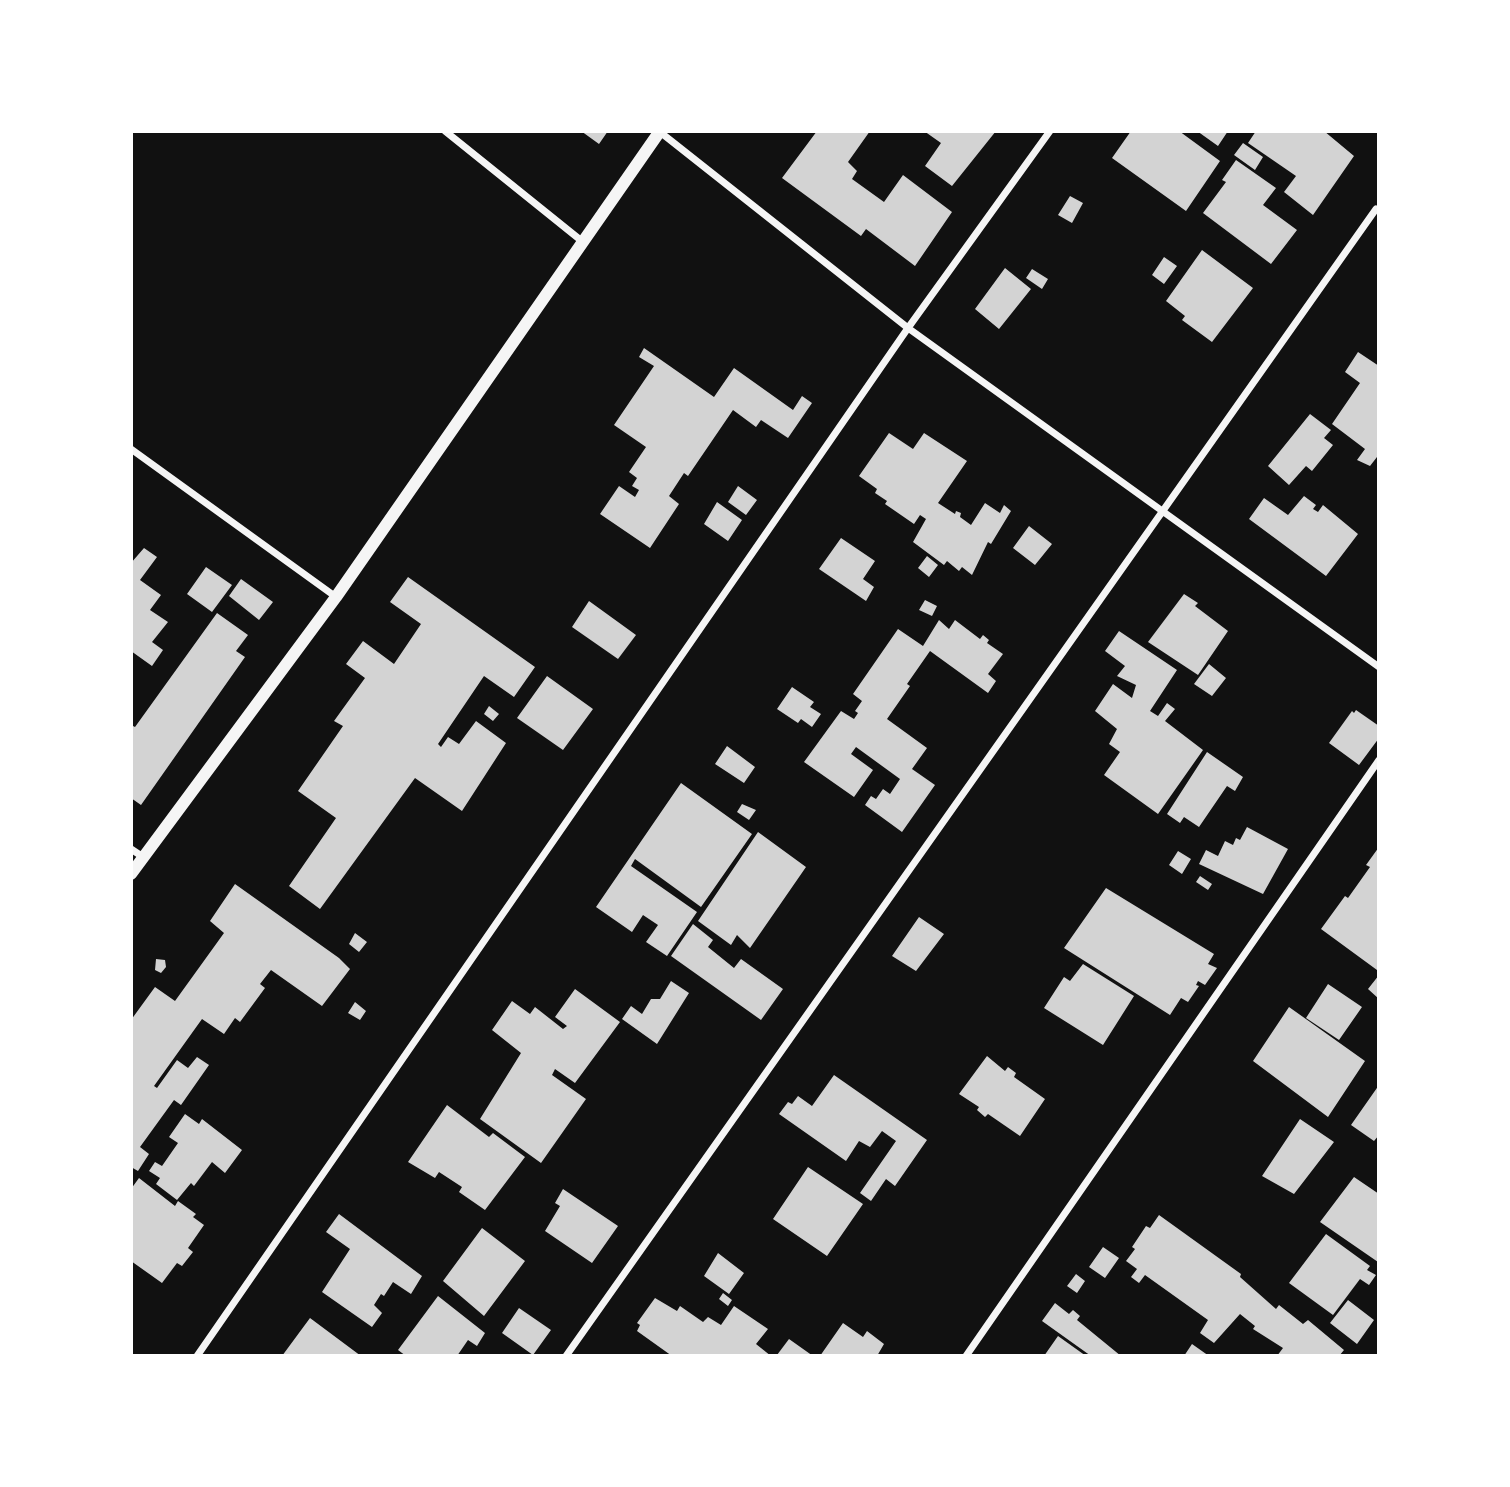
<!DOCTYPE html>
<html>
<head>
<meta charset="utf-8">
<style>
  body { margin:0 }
  #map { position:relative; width:1510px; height:1487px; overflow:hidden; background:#111; font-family:Commissioner,sans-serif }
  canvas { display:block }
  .frame { position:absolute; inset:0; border:133px solid #fff; pointer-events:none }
</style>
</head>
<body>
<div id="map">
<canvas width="1510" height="1487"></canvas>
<div class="frame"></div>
</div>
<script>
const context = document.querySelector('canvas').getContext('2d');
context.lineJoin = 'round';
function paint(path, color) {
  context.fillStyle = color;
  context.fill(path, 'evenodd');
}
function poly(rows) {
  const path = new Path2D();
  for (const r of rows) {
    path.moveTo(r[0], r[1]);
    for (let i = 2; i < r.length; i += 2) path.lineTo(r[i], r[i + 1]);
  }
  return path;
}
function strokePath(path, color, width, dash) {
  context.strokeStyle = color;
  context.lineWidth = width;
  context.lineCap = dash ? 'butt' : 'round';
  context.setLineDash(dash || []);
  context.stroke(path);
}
paint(poly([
  [581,131,608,131,599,144],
  [817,131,870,131,848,162,857,171,852,179,884,202,903,175,952,212,915,266,866,229,861,236,782,178],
  [924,131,996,131,952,186,925,166,941,143],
  [1131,131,1179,131,1220,161,1186,211,1112,158],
  [1197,131,1228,131,1218,146],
  [1256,131,1324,131,1354,156,1313,215,1284,192,1296,176,1248,143],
  [1243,143,1263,157,1255,170,1234,155],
  [1236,160,1276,188,1263,205,1297,230,1271,264,1203,213,1226,182,1222,180],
  [1070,196,1083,203,1072,223,1058,215],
  [1202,250,1253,288,1212,342,1182,320,1185,316,1166,301],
  [1164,257,1177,266,1164,284,1152,275],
  [1005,268,1031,289,999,329,975,309],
  [1032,269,1048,279,1042,289,1026,278],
  [644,348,714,397,734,368,793,410,802,396,812,403,788,438,761,420,756,427,733,410,688,476,684,473,669,496,679,504,650,548,600,514,619,486,635,497,639,490,632,486,637,478,629,472,646,447,614,425,654,366,639,357],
  [1358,352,1379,366,1379,458,1377,457,1370,466,1357,460,1365,449,1332,424,1360,383,1345,372],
  [1310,414,1331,430,1324,438,1333,445,1312,471,1306,466,1289,485,1268,466],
  [889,433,913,449,924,433,967,461,938,503,955,514,956,511,961,513,960,517,971,525,985,503,1000,513,1004,505,1011,511,991,544,988,542,972,575,962,567,959,571,947,561,944,565,913,542,926,519,920,515,914,524,885,504,887,501,875,493,877,489,859,476],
  [738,486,757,500,746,515,728,502],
  [1304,496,1316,505,1313,509,1318,512,1323,505,1358,534,1326,576,1249,519,1264,498,1288,515],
  [717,502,742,520,728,541,704,524],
  [1029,526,1052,544,1035,565,1013,548],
  [841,538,875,561,863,579,874,587,866,601,819,569],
  [144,548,157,557,140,580,161,595,150,610,168,622,152,642,163,650,152,666,131,651,131,563],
  [927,556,938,565,929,577,918,568],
  [206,567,232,585,212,612,187,594],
  [408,577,535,667,514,697,484,676,438,744,441,747,448,737,459,744,476,721,506,743,462,811,415,778,320,909,289,886,336,818,298,791,343,726,334,721,365,678,346,664,363,641,394,664,421,624,390,602],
  [241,579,273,602,259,620,229,596],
  [1184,594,1198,603,1195,606,1228,631,1198,675,1148,642],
  [925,600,937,606,932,616,919,610],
  [589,601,636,635,618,659,572,627],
  [217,613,248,635,236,651,245,657,141,805,131,798,131,725,135,727],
  [939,620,949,629,955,620,980,639,983,635,989,640,987,643,1003,654,988,674,996,681,988,693,930,651,907,684,910,686,887,719,927,748,912,769,935,785,902,832,865,805,871,796,876,799,883,789,890,794,900,779,856,747,851,754,873,770,854,797,804,762,841,711,854,719,858,713,855,711,862,701,853,694,898,629,923,646],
  [1119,631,1177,670,1150,711,1158,716,1167,703,1175,709,1165,721,1203,750,1158,814,1104,775,1120,752,1109,744,1117,729,1095,711,1113,684,1132,698,1136,685,1117,676,1125,666,1105,651],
  [1209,664,1226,678,1212,696,1194,684],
  [547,676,593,709,563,750,517,718],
  [792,687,814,702,810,707,821,714,812,727,801,719,798,723,777,709],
  [489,706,499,714,493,721,484,714],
  [1356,710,1379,726,1379,738,1359,765,1329,743,1352,711,1354,713],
  [727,746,755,767,744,783,715,764],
  [1207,752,1243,777,1235,791,1227,786,1199,827,1184,817,1180,823,1167,814],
  [681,783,752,834,701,907,635,859,631,866,697,912,667,956,646,942,658,925,643,915,632,932,596,907],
  [742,804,756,810,749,820,737,812],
  [1247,827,1288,849,1263,894,1199,864,1206,850,1218,856,1225,841,1233,845,1236,838,1240,840],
  [758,832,806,867,750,948,737,935,731,945,698,921],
  [1379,847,1379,968,1377,970,1321,929,1345,896,1348,898,1370,867,1366,865],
  [1178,851,1191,859,1182,874,1169,865],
  [1200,876,1212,884,1208,890,1196,882],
  [235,884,339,958,350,969,322,1006,271,970,260,984,265,988,240,1022,235,1018,224,1034,202,1019,154,1086,157,1088,177,1060,188,1068,197,1057,209,1065,181,1105,174,1100,140,1147,149,1154,138,1171,131,1167,131,1020,155,987,175,1001,224,933,210,921],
  [1106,888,1214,954,1208,964,1217,968,1205,985,1198,981,1196,985,1199,986,1188,1002,1181,998,1170,1015,1064,948],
  [919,917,944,934,916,971,892,956],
  [693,924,713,940,708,947,734,968,741,959,783,989,761,1020,671,956],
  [355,933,367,942,359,952,349,944],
  [156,959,165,960,166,967,161,973,155,970],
  [1083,964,1134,996,1103,1045,1044,1008,1064,977,1070,981],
  [1379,975,1379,999,1368,989],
  [671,981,689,993,657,1044,622,1019,631,1006,642,1014,651,999,660,999],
  [1328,984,1362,1007,1339,1040,1306,1018],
  [575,989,620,1022,575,1083,555,1069,552,1075,586,1099,541,1163,480,1119,521,1053,492,1030,512,1001,530,1014,535,1007,563,1029,567,1026,555,1017],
  [355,1002,366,1011,360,1020,348,1013],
  [1289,1007,1365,1061,1328,1117,1253,1061],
  [987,1056,1005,1071,1008,1067,1016,1073,1014,1077,1045,1099,1020,1136,988,1114,985,1117,977,1110,979,1107,959,1094],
  [834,1075,927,1140,895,1186,886,1179,871,1201,860,1193,896,1141,882,1131,870,1147,859,1141,846,1161,779,1114,788,1102,792,1104,798,1096,812,1106],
  [1379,1085,1379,1135,1374,1141,1351,1125],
  [447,1105,489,1137,493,1133,525,1157,485,1210,459,1192,462,1187,439,1172,435,1178,408,1162],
  [185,1114,199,1124,202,1119,242,1150,225,1173,212,1162,194,1186,191,1183,177,1200,156,1184,160,1178,149,1171,155,1162,162,1166,178,1143,169,1137],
  [1300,1119,1334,1142,1294,1194,1262,1176],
  [808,1167,863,1204,827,1256,773,1219],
  [1354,1177,1379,1194,1378,1262,1320,1222],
  [139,1178,175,1206,178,1201,196,1214,193,1217,204,1225,188,1248,193,1252,182,1266,177,1263,162,1283,131,1261,131,1189],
  [563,1189,618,1226,592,1263,545,1231,560,1206,555,1203],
  [339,1214,422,1276,411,1294,393,1282,384,1296,381,1294,374,1305,382,1313,372,1327,322,1292,350,1249,326,1232],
  [1159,1215,1241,1274,1240,1277,1276,1309,1279,1305,1303,1324,1308,1320,1344,1350,1339,1356,1277,1356,1283,1348,1253,1329,1255,1326,1240,1314,1214,1343,1200,1333,1208,1320,1145,1275,1139,1283,1131,1277,1137,1269,1126,1261,1135,1249,1132,1247,1146,1226,1150,1228],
  [482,1228,525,1261,484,1316,443,1281],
  [1326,1234,1370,1266,1367,1270,1376,1275,1369,1285,1360,1279,1333,1315,1289,1283],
  [1103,1247,1119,1258,1105,1278,1089,1267],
  [718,1253,744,1273,729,1294,704,1276],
  [1076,1274,1085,1281,1077,1293,1067,1286],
  [723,1293,732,1300,728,1306,719,1299],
  [438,1296,485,1333,477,1346,468,1340,457,1356,406,1356,398,1350],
  [655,1298,677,1311,680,1306,703,1322,708,1317,721,1325,734,1306,768,1329,756,1344,771,1356,672,1356,637,1331,640,1325,637,1323],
  [1348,1300,1374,1320,1357,1344,1330,1323],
  [1055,1303,1069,1314,1073,1310,1080,1316,1077,1320,1121,1356,1091,1356,1042,1321],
  [519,1308,551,1330,533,1355,502,1333],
  [310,1318,361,1356,282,1356],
  [843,1323,863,1337,867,1331,884,1344,877,1356,820,1356],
  [1058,1336,1086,1356,1044,1356],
  [789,1339,813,1356,777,1355],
  [1192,1344,1209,1356,1184,1356]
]), '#d3d3d3');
strokePath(poly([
  [445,131,583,242],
  [660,132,908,328,1379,667],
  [131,449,336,597],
  [131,849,143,857],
  [197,1356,908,328,1050,131],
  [566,1356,1376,209],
  [966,1356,1379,760]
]), '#f5f5f5', 7);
strokePath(poly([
  [131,874,336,597,660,131]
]), '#f5f5f5', 12);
</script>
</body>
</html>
